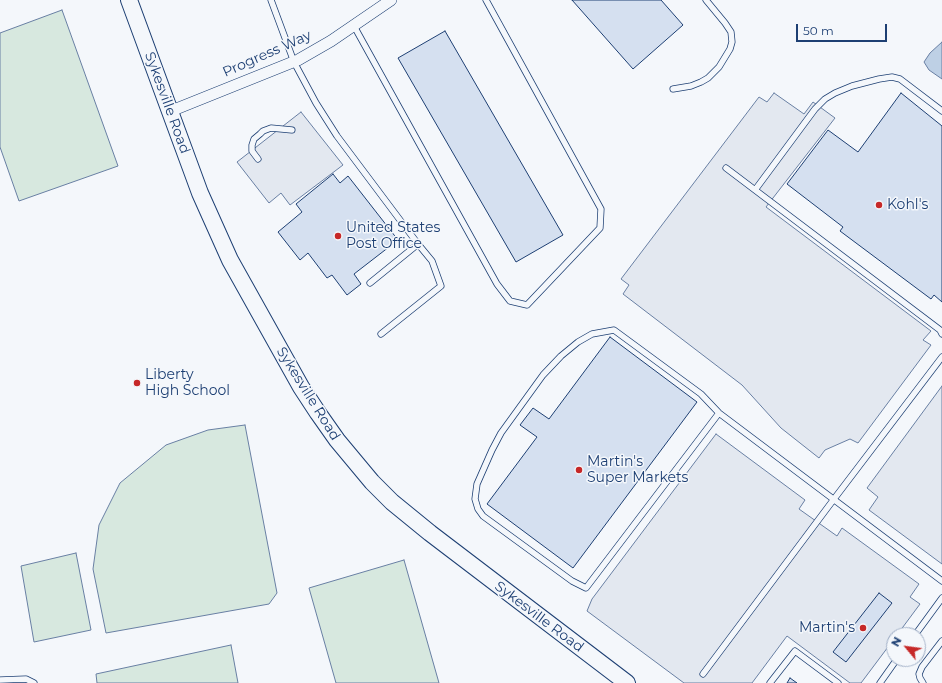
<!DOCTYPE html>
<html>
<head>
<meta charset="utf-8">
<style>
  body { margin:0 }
  #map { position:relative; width:942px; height:683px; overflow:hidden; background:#f4f7fb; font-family:Montserrat,sans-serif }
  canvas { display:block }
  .north { position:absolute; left:886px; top:627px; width:40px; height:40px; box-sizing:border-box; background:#f4f7fb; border:1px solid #9eadc5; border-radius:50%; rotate:299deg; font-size:11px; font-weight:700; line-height:16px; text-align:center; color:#1d3f73 }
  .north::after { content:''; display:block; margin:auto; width:14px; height:18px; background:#c62828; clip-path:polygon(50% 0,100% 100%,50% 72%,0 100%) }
  .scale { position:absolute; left:796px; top:24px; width:91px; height:18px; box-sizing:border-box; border:2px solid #1d3f73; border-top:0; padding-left:5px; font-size:12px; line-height:14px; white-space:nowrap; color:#1d3f73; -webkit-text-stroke:3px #f4f7fb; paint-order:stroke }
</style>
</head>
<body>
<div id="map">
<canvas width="942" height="683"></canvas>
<div class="north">N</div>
<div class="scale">50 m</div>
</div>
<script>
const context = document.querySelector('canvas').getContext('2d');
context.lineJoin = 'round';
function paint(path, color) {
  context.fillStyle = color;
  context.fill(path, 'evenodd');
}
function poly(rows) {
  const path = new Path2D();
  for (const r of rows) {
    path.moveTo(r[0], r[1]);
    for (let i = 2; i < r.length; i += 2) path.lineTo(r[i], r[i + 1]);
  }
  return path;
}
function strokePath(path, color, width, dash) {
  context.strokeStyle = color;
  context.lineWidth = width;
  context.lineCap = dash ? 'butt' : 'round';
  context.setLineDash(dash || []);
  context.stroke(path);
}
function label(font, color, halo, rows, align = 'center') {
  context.font = font + ' Montserrat,sans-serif';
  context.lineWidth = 3;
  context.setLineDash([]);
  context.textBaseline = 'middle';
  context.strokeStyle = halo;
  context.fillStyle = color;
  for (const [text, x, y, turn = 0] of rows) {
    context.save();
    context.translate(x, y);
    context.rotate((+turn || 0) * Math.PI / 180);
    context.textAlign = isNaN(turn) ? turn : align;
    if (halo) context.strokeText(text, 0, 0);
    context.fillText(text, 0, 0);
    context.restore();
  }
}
const green = poly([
  [62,10,118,166,19,201,0,147,0,33,62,10],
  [245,425,277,593,269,604,106,633,93,569,99,525,120,483,166,445,208,430,245,425],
  [76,553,91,630,34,642,21,566,76,553],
  [404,560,439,683,336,683,309,588,404,560],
  [231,645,238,683,97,683,96,674,231,645]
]);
paint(green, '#d7e8df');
strokePath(green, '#687fa3', 1);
const parking = poly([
  [774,93,804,114,813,102,835,118,766,207,931,331,923,340,931,345,858,443,850,439,825,450,819,458,781,428,742,385,623,294,629,285,621,279,759,97,767,102,774,93],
  [301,112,343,165,290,205,281,193,269,203,237,162,301,112],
  [942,386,942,564,869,510,878,497,867,488,942,386],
  [716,434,805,500,799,509,837,536,842,528,919,584,910,597,920,604,897,635,894,635,894,639,861,683,850,683,787,636,752,683,684,683,587,611,592,599,716,434]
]);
paint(parking, '#e3e8f0');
strokePath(parking, '#687fa3', 1);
const water = poly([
  [942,42,942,79,929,70,924,62,930,53,942,42]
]);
paint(water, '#bed0e5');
strokePath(water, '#687fa3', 1);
const building = poly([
  [572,0,661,0,683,25,633,69,572,0],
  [445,31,563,235,516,262,398,58,445,31],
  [901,93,942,126,942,302,934,295,931,299,840,231,843,227,787,184,828,130,858,152,901,93],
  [333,174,340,183,348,176,398,240,354,274,361,284,347,295,332,275,327,278,308,253,300,260,278,232,302,212,296,204,333,174],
  [610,337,697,402,573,568,487,504,537,437,520,425,533,408,549,419,610,337],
  [879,593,892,603,846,662,833,652,879,593],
  [790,678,797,683,787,683,790,678]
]);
paint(building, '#d5e0f0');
strokePath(building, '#1d3f73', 1);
const service = poly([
  [271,0,294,62,316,103,337,136,418,244,432,261,441,286,381,334],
  [354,26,497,284,510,301,527,305,600,228,601,209,486,0],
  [673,89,691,86,701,82,708,78,719,67,730,49,732,42,731,32,725,23,706,0],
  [258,159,252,151,252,145,254,139,260,134,263,131,271,128,292,130],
  [726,168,940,330,942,334],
  [755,190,815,109,825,99,835,93,852,86,879,79,892,77,900,79,942,111],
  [370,283,418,244],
  [719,413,586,588,572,581,483,516,478,509,475,499,477,484,492,450,501,433,543,375,561,356,578,342,592,334,614,330,701,394,719,413,942,581],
  [915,635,942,598],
  [703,674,834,499,942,357],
  [0,680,26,679,34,683],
  [770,683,795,651,838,683],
  [880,683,897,659],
  [923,683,920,678,919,674,922,667,942,641]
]);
const minor = poly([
  [171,111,298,60,331,41,391,0]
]);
const secondary = poly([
  [129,0,200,193,230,260,301,387,318,413,337,440,372,482,392,502,430,533,627,683]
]);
strokePath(service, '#1d3f73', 7);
strokePath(minor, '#1d3f73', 12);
strokePath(secondary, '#1d3f73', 18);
strokePath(service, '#f4f7fb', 5.5);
strokePath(minor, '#f4f7fb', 11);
strokePath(secondary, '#f4f7fb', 16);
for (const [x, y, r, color] of [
  [879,205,4,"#c62828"],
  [338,236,4,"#c62828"],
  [137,383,4,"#c62828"],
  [579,470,4,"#c62828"],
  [863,628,4,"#c62828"]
]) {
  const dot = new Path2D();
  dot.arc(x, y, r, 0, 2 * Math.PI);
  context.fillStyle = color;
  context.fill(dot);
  strokePath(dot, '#f4f7fb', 1.5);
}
label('14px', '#1d3f73', '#f4f7fb', [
  ["Progress Way",267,54,-24],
  ["Sykesville Road",167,103,70],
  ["Sykesville Road",308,394,58],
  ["Sykesville Road",539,617,37]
]);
label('14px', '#1d3f73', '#f4f7fb', [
  ["Kohl's",887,205],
  ["United States",346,228],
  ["Post Office",346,244],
  ["Liberty",145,375],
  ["High School",145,391],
  ["Martin's",587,462],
  ["Super Markets",587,478],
  ["Martin's",855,628,"right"]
], 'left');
</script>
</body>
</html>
